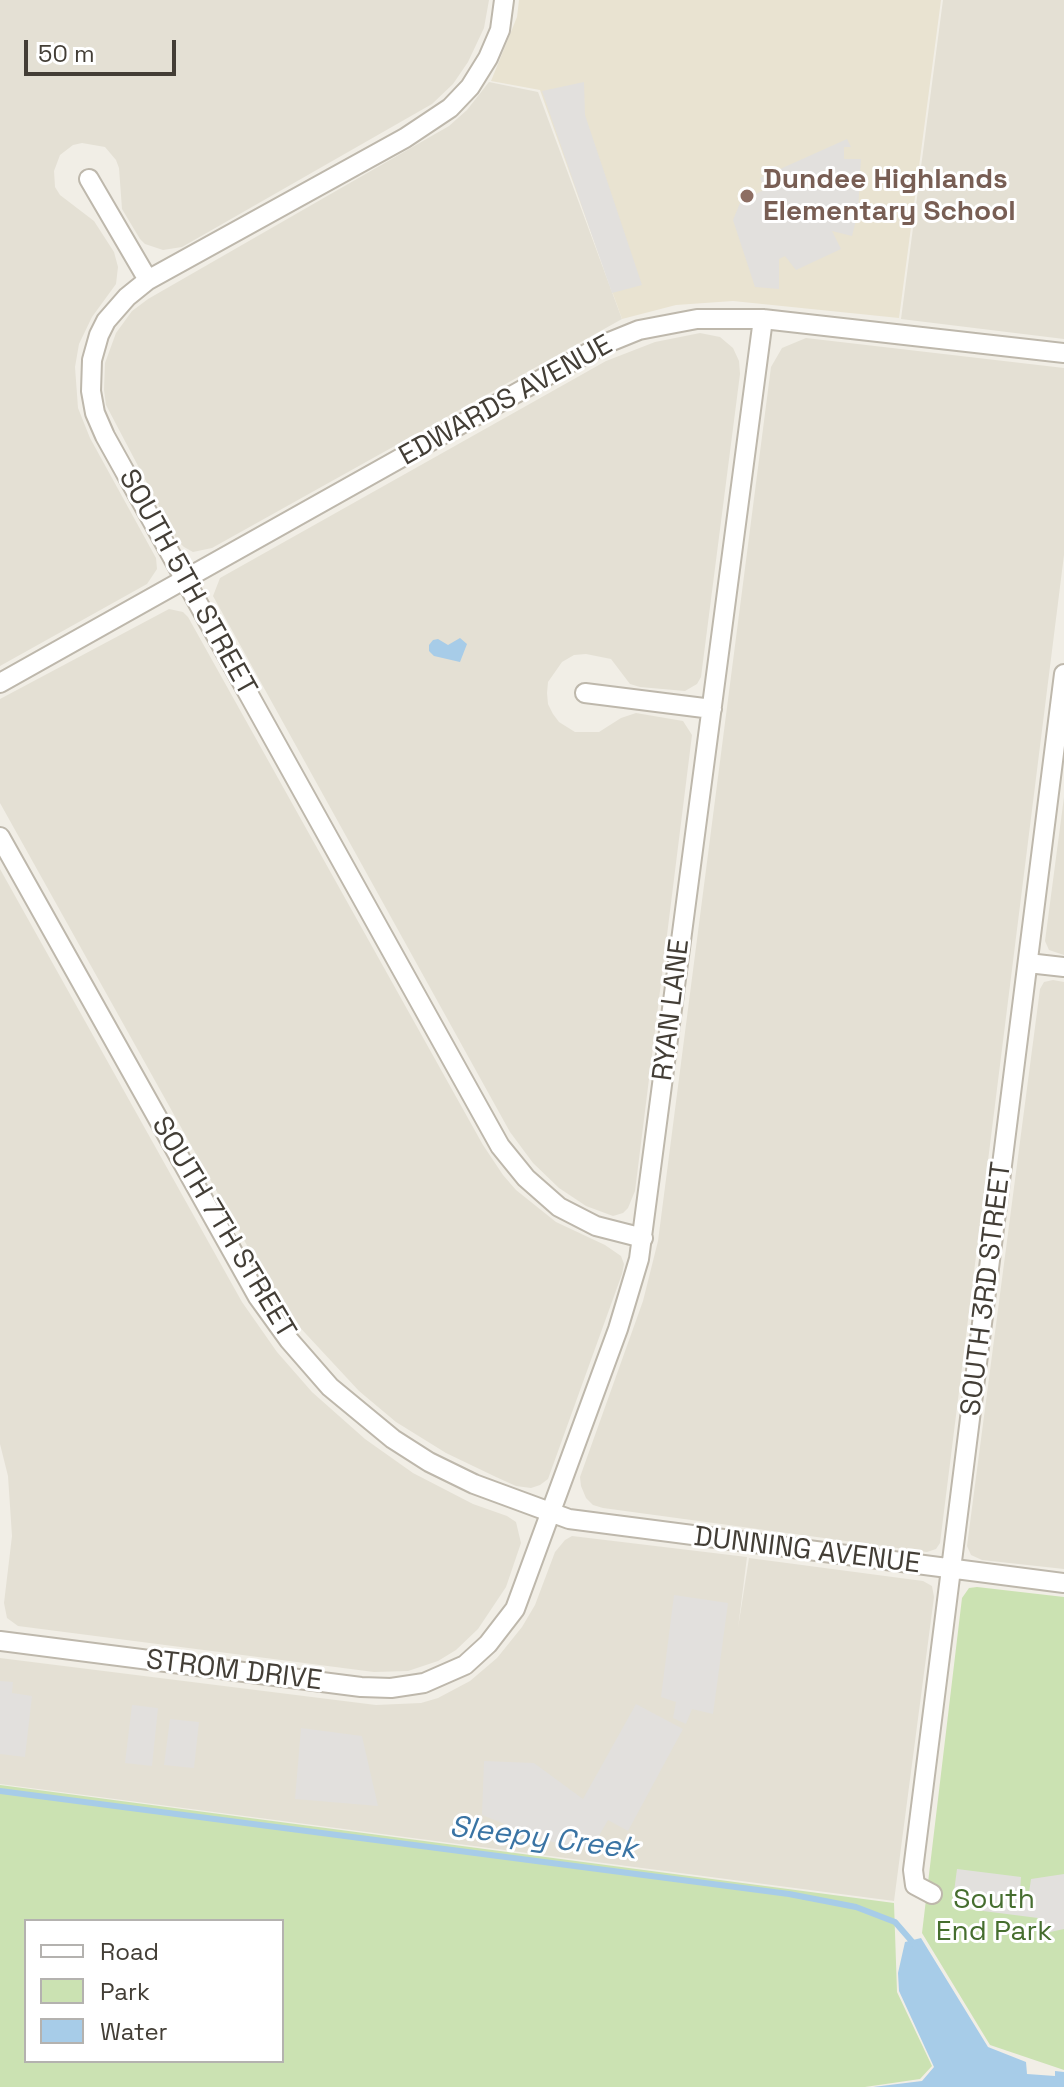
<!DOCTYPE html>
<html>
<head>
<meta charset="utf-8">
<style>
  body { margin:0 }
  #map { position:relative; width:1064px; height:2087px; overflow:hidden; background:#f1eee6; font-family:"Space Grotesk",sans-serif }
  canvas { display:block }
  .legend { position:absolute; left:24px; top:1919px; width:260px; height:144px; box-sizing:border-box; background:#fff; border:2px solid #b4b2af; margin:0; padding:10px 14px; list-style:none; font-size:24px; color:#433e36 }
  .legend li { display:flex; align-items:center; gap:16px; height:40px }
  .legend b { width:40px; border:2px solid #b4b2af }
  .scale { position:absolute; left:24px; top:40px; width:152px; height:36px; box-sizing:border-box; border:4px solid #433e36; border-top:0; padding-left:10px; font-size:24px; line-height:28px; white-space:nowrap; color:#433e36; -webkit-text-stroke:6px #fff; paint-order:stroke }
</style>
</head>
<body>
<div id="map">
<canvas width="1064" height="2087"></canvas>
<ul class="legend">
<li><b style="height:10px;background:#fff"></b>Road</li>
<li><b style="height:22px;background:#cbe2b2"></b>Park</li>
<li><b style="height:22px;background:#a7cce8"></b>Water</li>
</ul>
<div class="scale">50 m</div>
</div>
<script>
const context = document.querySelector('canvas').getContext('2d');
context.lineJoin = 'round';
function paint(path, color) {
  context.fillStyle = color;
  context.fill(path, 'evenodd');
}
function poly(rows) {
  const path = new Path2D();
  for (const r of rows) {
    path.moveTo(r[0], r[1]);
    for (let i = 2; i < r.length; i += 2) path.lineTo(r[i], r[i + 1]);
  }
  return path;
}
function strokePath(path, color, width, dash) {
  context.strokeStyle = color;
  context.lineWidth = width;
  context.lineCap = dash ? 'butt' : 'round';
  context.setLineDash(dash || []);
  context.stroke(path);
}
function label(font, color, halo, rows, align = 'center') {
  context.font = font + ' "Space Grotesk",sans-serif';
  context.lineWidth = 6;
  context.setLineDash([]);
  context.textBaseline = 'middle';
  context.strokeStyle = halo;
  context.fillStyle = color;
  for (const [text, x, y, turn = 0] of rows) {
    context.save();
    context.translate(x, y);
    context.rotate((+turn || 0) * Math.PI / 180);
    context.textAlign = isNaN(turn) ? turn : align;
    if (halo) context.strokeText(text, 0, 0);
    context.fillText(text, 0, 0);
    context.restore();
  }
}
paint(poly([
  [0,0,489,0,484,28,468,62,453,84,432,104,182,247,163,250,145,244,140,239,122,209,119,168,116,160,105,147,82,143,73,145,60,155,54,171,55,187,60,195,94,221,114,252,118,267,116,284,92,317,79,344,75,367,78,408,90,438,156,558,157,569,147,584,0,666],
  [943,0,1064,0,1064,339,901,319],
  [489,82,538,92,622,319,212,548,193,552,184,547,177,540,106,405,104,390,105,363,116,333,132,311,148,299,449,126,467,110],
  [700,333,720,337,733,348,739,361,740,374,701,677,697,684,685,691,640,687,630,684,611,659,586,654,574,655,562,662,548,682,547,693,548,704,553,714,559,722,575,732,599,732,621,718,636,713,683,721,692,735,635,1191,628,1208,623,1213,613,1216,586,1206,559,1188,533,1163,510,1132,213,596,220,578,606,361,655,342],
  [806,338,1064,368,1064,555,940,1543,936,1549,927,1552,603,1508,593,1505,586,1498,581,1486,580,1477,643,1301,658,1241,771,367,782,348],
  [169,609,183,612,188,617,483,1145,503,1175,516,1190,556,1222,605,1245,621,1256,624,1264,622,1274,548,1479,540,1485,531,1488,516,1486,496,1477,446,1453,396,1422,359,1391,293,1320,259,1267,0,803,0,699],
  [1064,797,1064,955,1049,950,1045,941],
  [0,869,242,1302,277,1352,312,1392,365,1439,413,1473,473,1504,507,1516,516,1522,521,1543,506,1587,478,1629,456,1650,438,1661,408,1671,374,1672,18,1626,7,1618,4,1603,12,1536,8,1476,0,1444],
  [1053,980,1064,982,1064,1569,982,1560,971,1555,967,1546,1040,989,1044,982],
  [572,1536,747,1557,738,1628,749,1558,923,1581,932,1586,934,1597,894,1901,0,1784,0,1658,376,1705,421,1703,438,1698,470,1681,497,1658,522,1627,535,1605,555,1552,565,1540]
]), '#e4e0d4');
paint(poly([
  [519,0,941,0,899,318,733,301,676,305,622,319,540,90,491,81,517,17]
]), '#e9e3d1');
paint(poly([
  [977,1587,1064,1597,1064,2070,990,2045,922,1933,962,1598,969,1588],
  [0,1785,894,1903,897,1992,932,2066,920,2079,865,2087,0,2087],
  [282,1921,282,2061,26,2061,26,1921]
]), '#cbe2b2');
paint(poly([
  [584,82,585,115,642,285,612,293,542,91],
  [847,139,851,147,844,147,844,159,861,159,858,212,852,236,832,231,841,249,796,270,785,256,779,259,779,289,755,287,733,220,740,203,765,189,760,178],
  [674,1595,728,1603,713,1714,692,1709,686,1724,673,1718,676,1702,661,1697],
  [0,1681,13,1682,12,1693,32,1696,25,1757,0,1754],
  [636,1704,683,1729,628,1831,608,1820,592,1848,547,1841,482,1815,484,1761,534,1763,583,1799],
  [132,1705,158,1708,152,1766,125,1763],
  [170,1719,199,1722,194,1768,164,1765],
  [301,1728,362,1736,378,1806,295,1799],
  [957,1869,1021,1877,1020,1892,1024,1895,1029,1893,1031,1879,1064,1874,1064,1929,1041,1934,1038,1918,952,1907]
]), '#e2e0dd');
paint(poly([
  [460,638,467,644,460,662,434,656,429,651,429,645,433,640,438,639,448,645],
  [921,1938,988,2047,1026,2062,1027,2074,1055,2076,1055,2071,1064,2072,1064,2087,873,2087,922,2081,934,2067,899,1991,898,1973,905,1942]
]), '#a7cce8');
strokePath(poly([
  [0,1791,789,1894,856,1907,895,1922,915,1945]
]), '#a7cce8', 6);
const street = poly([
  [504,0,500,30,488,58,470,87,450,108,405,138,148,280,127,297,106,321,99,335,92,360,91,391,95,413,105,436,500,1146,526,1178,559,1207,596,1226,643,1238],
  [89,179,148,280],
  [0,683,602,345,639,330,697,319,763,319,1064,353],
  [585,693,712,709],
  [0,837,258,1297,289,1340,330,1387,393,1439,429,1462,474,1484,569,1519,1064,1583],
  [1028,963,1064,967],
  [0,1641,361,1687,391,1688,424,1683,465,1665,488,1644,515,1609,618,1329,639,1259,763,319],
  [932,1894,915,1885,913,1870,1064,674]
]);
strokePath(street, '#beb8ac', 22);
strokePath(street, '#fff', 18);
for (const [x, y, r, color] of [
  [747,196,8,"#8d6e63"]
]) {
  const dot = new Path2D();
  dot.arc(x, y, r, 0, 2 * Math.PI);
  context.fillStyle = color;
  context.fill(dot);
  strokePath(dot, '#fff', 3);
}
label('bold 28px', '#785e54', '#fff', [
  ["Dundee Highlands",763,180],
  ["Elementary School",763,212]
], 'left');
label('28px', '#433e36', '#fff', [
  ["EDWARDS AVENUE",506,401,-29],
  ["SOUTH 5TH STREET",187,583,61],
  ["RYAN LANE",672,1010,-83],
  ["SOUTH 7TH STREET",223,1228,59],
  ["SOUTH 3RD STREET",987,1289,-83],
  ["DUNNING AVENUE",807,1551,7],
  ["STROM DRIVE",234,1671,7]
]);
label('28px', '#466e2f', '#fff', [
  ["South",994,1900],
  ["End Park",994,1932]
]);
label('italic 30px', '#3a74a4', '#fff', [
  ["Sleepy Creek",543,1839,7]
]);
</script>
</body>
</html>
